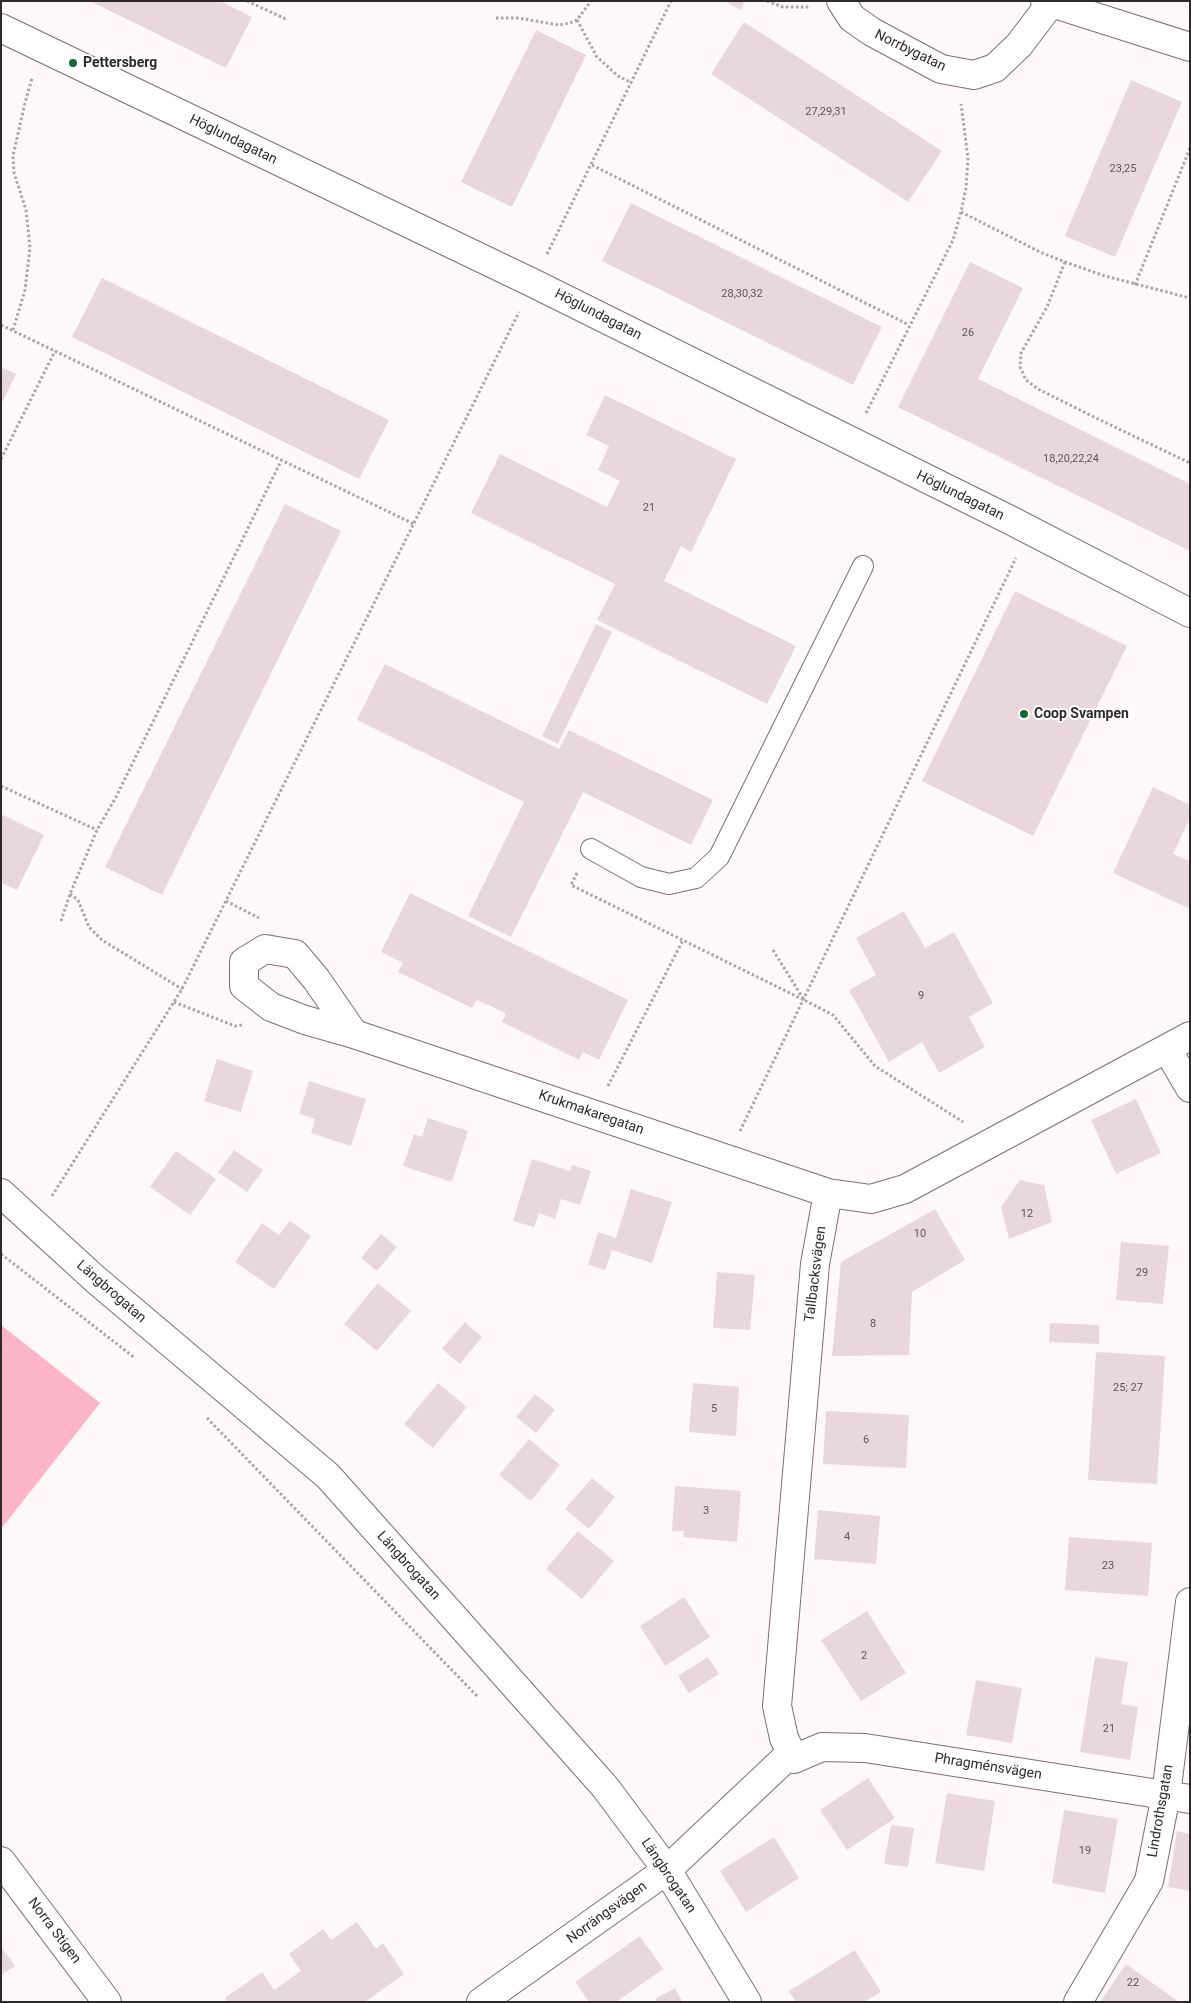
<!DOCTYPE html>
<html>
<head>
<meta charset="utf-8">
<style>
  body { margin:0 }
  #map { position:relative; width:1191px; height:2003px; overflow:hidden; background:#fef8f9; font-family:Roboto,sans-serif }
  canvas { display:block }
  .frame { position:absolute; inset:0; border:2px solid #2f292b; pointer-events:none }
</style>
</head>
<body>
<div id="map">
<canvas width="1191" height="2003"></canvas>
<div class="frame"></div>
</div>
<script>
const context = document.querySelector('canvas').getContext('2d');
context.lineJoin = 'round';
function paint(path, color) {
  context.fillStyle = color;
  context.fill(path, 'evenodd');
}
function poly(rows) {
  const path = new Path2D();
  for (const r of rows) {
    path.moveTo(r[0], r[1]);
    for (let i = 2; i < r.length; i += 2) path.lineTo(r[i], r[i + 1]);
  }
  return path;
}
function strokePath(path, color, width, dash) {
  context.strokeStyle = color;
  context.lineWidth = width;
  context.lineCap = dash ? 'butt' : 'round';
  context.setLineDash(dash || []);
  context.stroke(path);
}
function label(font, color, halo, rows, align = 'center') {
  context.font = font + ' Roboto,sans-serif';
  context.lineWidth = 4;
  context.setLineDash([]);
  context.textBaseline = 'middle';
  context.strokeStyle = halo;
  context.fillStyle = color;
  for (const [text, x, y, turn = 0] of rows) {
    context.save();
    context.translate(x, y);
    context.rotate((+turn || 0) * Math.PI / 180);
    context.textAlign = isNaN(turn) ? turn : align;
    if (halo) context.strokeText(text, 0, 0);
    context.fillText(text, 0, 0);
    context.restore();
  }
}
paint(poly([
  [1,1325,100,1403,1,1529]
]), '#fcb5c8');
paint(poly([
  [90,1,220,1,252,17,226,68],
  [724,1,745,1,741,10],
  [744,22,942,151,908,202,711,74],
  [536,30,586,55,512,207,461,182],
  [1131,80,1182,102,1115,257,1065,236],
  [631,203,882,327,853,385,602,261],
  [970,262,1023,288,978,379,1190,484,1190,551,898,407],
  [102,278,389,420,359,479,72,337],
  [1,367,16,374,1,405],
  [605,395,736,459,691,552,681,546,664,581,796,646,767,704,597,620,615,584,471,513,500,454,607,507,620,481,598,470,609,446,586,435],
  [285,504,341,531,162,895,105,867],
  [1015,591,1127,646,1033,836,922,781],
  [596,624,612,632,558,744,542,736],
  [385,664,559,749,569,730,713,800,691,845,583,792,511,937,468,916,524,802,357,720],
  [1153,787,1190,805,1190,818,1173,854,1190,861,1190,909,1113,873],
  [1,814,44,835,17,890,1,883],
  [410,893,628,1000,599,1060,583,1052,579,1060,502,1022,506,1014,491,1006,477,1000,472,1008,398,972,403,963,381,952],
  [904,911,925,948,954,932,993,1003,969,1017,985,1047,939,1073,922,1042,889,1062,849,990,876,975,856,938],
  [217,1059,253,1071,241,1112,204,1101],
  [309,1081,366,1099,351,1146,311,1133,315,1119,299,1114],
  [1136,1099,1161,1153,1116,1174,1091,1120],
  [428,1118,468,1131,452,1182,403,1166,414,1134,422,1137],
  [234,1150,263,1170,247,1192,218,1172],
  [176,1151,216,1179,190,1215,150,1187],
  [532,1159,570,1171,572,1165,591,1171,580,1205,561,1199,555,1219,539,1213,534,1227,513,1221],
  [1020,1180,1044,1185,1052,1222,1009,1239,1001,1207],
  [631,1189,672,1202,652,1263,612,1250,605,1270,588,1265,598,1232,616,1238],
  [935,1209,965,1260,912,1292,909,1355,832,1356,841,1262],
  [290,1221,311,1236,274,1289,235,1262,262,1223,279,1235],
  [381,1234,397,1247,377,1271,361,1258],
  [1121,1242,1169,1246,1163,1304,1116,1300],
  [717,1272,755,1275,750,1330,713,1328],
  [378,1283,411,1311,377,1351,344,1324],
  [465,1322,482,1337,460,1364,442,1349],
  [1050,1323,1099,1325,1099,1344,1049,1342],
  [1096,1352,1165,1356,1157,1484,1088,1480],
  [438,1383,467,1407,433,1448,404,1424],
  [693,1383,739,1387,736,1436,689,1432],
  [535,1394,555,1410,536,1433,516,1417],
  [826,1411,909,1415,906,1468,823,1464],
  [529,1439,560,1465,531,1501,499,1475],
  [592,1478,615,1497,589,1529,565,1509],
  [675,1486,741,1491,737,1542,683,1537,684,1531,672,1531],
  [818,1510,880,1516,876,1564,814,1559],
  [578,1531,614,1561,582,1599,546,1569],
  [1069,1537,1152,1543,1148,1596,1065,1590],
  [684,1597,710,1637,665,1666,640,1626],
  [867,1611,906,1673,861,1701,821,1640],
  [708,1657,719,1674,689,1693,678,1676],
  [1095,1657,1128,1662,1121,1704,1138,1707,1130,1760,1080,1752],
  [976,1680,1022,1688,1012,1743,966,1735],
  [868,1778,895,1818,847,1850,820,1810],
  [947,1793,995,1801,984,1871,935,1863],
  [1064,1810,1118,1819,1105,1893,1052,1883],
  [891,1825,914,1828,908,1867,884,1864],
  [1177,1831,1190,1834,1190,1891,1168,1887],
  [774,1837,799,1878,746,1912,720,1871],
  [357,1922,376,1949,383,1943,404,1974,365,2002,227,2002,225,1998,262,1972,274,1990,301,1971,289,1954,323,1929,331,1940],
  [640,1936,663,1969,616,2002,589,2002,575,1982],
  [1,1947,15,1966,1,1975],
  [855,1950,881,1992,864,2002,796,2002,789,1991],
  [1126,1964,1179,2002,1100,2002],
  [675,1988,682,2001,657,2002,655,1999]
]), '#e8d8dc');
const service = poly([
  [591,849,641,877,669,884,696,878,719,857,863,566]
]);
const minor = poly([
  [841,1,852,18,872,32,941,69,974,75,995,68,1019,45,1051,3],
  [1045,1,1190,47],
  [1,28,533,283,1010,520,1190,613],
  [354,1034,316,979,295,954,265,949,244,962,244,986,271,1007,305,1020,354,1034,828,1193,871,1199,905,1189,1190,1036],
  [1167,1049,1190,1088],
  [828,1193,815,1264,777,1706,784,1738,794,1759,822,1747,865,1748,1190,1799],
  [1,1861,107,2002],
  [481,2002,667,1870,791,1753],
  [1078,2002,1149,1881,1166,1795,1190,1602]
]);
const tertiary = poly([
  [1,1193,95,1279,328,1476,605,1787,667,1870,747,2002]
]);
strokePath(service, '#7d6f73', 22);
strokePath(minor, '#7d6f73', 30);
strokePath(tertiary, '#7d6f73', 30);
strokePath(poly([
  [247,1,288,20],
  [767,1,783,7,811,7],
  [496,18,518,18,559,25,570,23,577,20,591,1],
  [577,20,597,57,618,76,632,83],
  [592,165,909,325],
  [961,212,1040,252,1065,262,1105,276,1190,298],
  [547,254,671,1],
  [1065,262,1047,307,1021,353,1020,367,1026,380,1038,389,1098,419,1190,463],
  [1135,285,1190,148],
  [1,325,414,524],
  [13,330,25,290,30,248,26,210,14,173,13,156,24,107,32,78],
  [866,413,953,240,961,212,966,188,968,158,961,104],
  [1,459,55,351],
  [1,786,97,830],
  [577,873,571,885,804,1000],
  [70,894,78,900,89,927,102,940,182,989],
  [226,901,259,918],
  [61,921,70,894,97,830,116,797,281,461],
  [773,950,804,1000,833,1015,875,1066,963,1122],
  [174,1002,235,1026,242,1025],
  [608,1086,683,940],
  [740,1131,1016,558],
  [52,1196,182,989,519,312],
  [1,1254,135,1358],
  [207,1418,478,1697]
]), '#aba5a7', 3, [2.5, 2.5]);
strokePath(service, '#fff', 20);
strokePath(minor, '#fff', 28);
strokePath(tertiary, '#fff', 28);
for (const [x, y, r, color] of [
  [73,63,5,"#166636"],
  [1024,714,5,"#166636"]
]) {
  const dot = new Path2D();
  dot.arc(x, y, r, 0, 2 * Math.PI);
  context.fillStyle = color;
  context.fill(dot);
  strokePath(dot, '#fff', 2);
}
label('11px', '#5d5557', null, [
  ["27,29,31",826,112],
  ["23,25",1123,169],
  ["28,30,32",742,294],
  ["26",968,333],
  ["18,20,22,24",1071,459],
  ["21",649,508],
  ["9",921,996],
  ["12",1027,1214],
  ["10",920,1234],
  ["29",1142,1273],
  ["8",873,1324],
  ["25; 27",1128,1388],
  ["5",714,1409],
  ["6",866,1440],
  ["3",706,1511],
  ["4",847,1537],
  ["23",1108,1566],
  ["2",864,1656],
  ["21",1109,1729],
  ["19",1085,1851],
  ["22",1133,1983]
]);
label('14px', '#2f292b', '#fff', [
  ["Norrbygatan",910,51,26],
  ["Höglundagatan",233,140,26],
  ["Höglundagatan",598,315,27],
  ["Höglundagatan",960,496,26],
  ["Krukmakaregatan",591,1113,19],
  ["Tallbacksvägen",816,1274,-83],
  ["Längbrogatan",111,1292,41],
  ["Längbrogatan",408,1566,48],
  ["Phragménsvägen",988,1767,9],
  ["Lindrothsgatan",1161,1811,-80],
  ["Längbrogatan",668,1876,56],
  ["Norrängsvägen",607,1913,-36],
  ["Norra Stigen",54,1931,53]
]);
label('bold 14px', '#2f292b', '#fff', [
  ["Pettersberg",83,63],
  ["Coop Svampen",1034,714]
], 'left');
</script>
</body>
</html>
